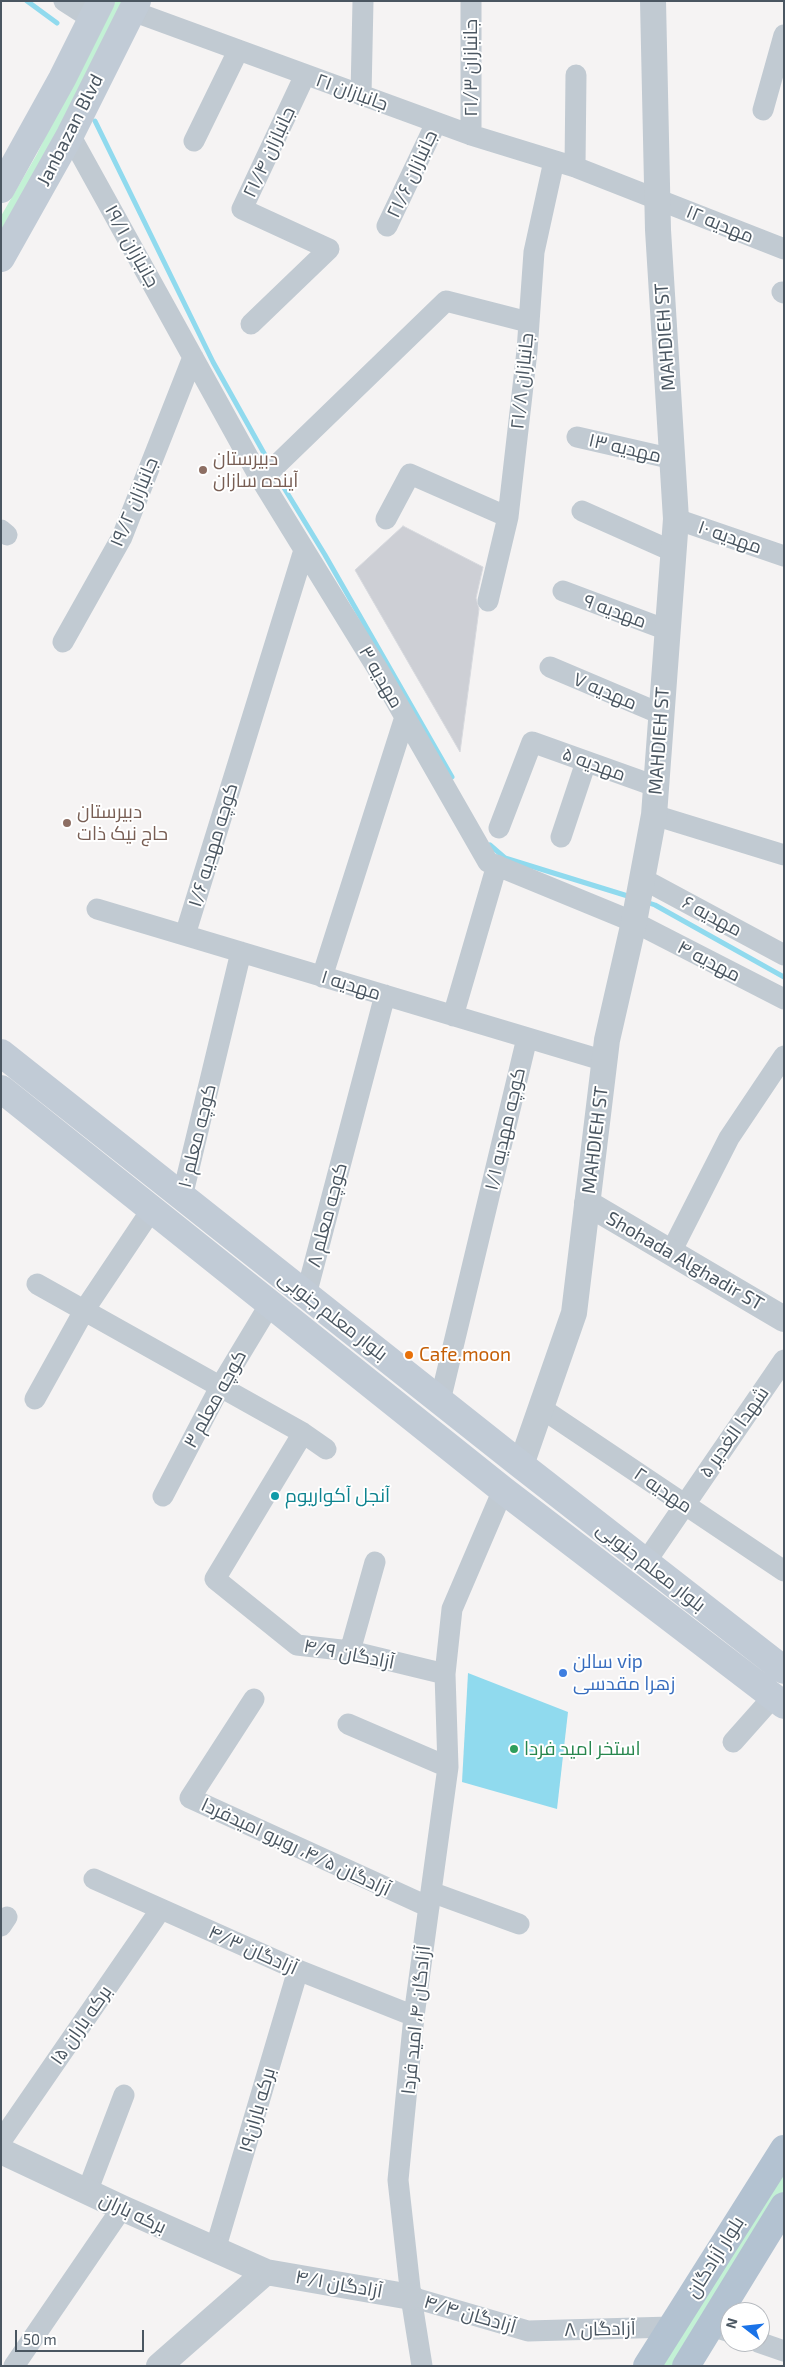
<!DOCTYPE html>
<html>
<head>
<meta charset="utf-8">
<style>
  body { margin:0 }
  #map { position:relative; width:785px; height:2367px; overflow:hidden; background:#f5f3f3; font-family:"Exo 2",sans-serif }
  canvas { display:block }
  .frame { position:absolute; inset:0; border:2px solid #4a5661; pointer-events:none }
  .north { position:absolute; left:720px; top:2302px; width:50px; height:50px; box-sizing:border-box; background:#fff; border:1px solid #b7bbc0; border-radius:50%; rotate:286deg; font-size:14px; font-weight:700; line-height:20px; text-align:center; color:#4a5661 }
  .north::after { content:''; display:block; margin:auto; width:18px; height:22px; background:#1a73e8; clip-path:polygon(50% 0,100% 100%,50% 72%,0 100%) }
  .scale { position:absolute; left:15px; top:2330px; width:129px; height:22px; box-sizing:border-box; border:2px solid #4a5661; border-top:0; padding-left:6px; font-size:15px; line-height:18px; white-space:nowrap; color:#4a5661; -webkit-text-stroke:4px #fff; paint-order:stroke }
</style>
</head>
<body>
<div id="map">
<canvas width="785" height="2367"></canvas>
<div class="frame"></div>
<div class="north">N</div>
<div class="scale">50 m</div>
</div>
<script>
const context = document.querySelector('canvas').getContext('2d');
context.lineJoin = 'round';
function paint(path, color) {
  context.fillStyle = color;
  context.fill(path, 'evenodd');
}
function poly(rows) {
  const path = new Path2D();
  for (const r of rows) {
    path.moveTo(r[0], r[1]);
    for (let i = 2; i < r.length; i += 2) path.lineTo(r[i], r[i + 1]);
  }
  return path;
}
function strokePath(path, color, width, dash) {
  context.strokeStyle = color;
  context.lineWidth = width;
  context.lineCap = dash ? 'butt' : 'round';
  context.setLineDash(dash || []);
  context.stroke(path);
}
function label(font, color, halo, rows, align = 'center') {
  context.font = font + ' "Exo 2",Cairo,sans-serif';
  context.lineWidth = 4;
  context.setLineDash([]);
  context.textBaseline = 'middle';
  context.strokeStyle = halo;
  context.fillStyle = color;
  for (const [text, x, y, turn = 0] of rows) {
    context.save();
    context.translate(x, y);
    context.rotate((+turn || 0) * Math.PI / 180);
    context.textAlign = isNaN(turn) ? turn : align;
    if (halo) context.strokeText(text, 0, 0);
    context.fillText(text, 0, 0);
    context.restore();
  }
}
paint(poly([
  [110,1,122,1,64,124,1,235,1,216,37,154],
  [784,2163,784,2191,675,2366,661,2366]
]), '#c3f1d5');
paint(poly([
  [468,1673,568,1712,557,1809,462,1782]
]), '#90daee');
strokePath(poly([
  [27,1,57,23],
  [95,121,213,362,270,464],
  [275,473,325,555,452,777],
  [490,845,505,858,631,897],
  [646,902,655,905,784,977]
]), '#90daee', 5);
const building = poly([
  [403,526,483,567,476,598,479,609,460,752,355,570,403,526]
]);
paint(building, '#cdcfd5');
strokePath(building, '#d7d9de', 1);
strokePath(poly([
  [64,1,92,19],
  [471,1,471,135],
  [132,11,471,135,575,167,784,249],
  [361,95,363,1],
  [763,110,784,35],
  [70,135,257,473,377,668,488,862,634,922,784,999],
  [194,141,238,51],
  [575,167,576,75],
  [387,226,436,123],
  [782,292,784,293],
  [251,324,329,249,242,209,305,75],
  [577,437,673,459],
  [261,480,446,301,528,322],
  [582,511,674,552],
  [386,519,410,474,508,517],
  [676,519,784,556],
  [1,530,7,535],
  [563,591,667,630],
  [488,601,508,517,527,351,534,252,554,161],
  [63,642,122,537,193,357],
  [550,667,661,714],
  [654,815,784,855],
  [499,828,532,742,655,786],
  [561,837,586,762],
  [641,878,784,955],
  [97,909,605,1061],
  [185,935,304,550],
  [322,977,405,717],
  [453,1016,497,865],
  [182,1197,241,952],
  [671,1252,729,1138,784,1056],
  [37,1284,303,1433,215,1579,297,1645,350,1651,445,1674],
  [306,1295,385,995],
  [35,1399,85,1309,152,1209],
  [440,1401,527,1038],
  [541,1408,784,1571],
  [303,1433,326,1449],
  [163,1496,220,1387,270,1304],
  [645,1563,784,1360],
  [350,1651,375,1562],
  [254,1699,190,1798,429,1907],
  [348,1724,448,1767],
  [733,1742,773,1697],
  [94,1879,298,1970,414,2016],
  [431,1892,519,1924],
  [1,1926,7,1917],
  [1,2141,161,1909],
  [87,2192,124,2095],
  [215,2250,298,1970],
  [411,2297,528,2331,671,2327],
  [711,2326,730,2332],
  [758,2342,784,2351],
  [14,2366,122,2208],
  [422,2366,411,2297,398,2180,414,2016,448,1767,445,1674,452,1609,503,1490]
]), '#c1cad2', 21);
strokePath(poly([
  [587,1203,784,1319],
  [521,1465,574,1313,607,1040,634,922,654,815,676,519,658,230,653,1],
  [1,2151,122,2208,266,2272,411,2297],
  [159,2366,266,2272]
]), '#c1cad2', 26);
strokePath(poly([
  [1,189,62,79,101,1],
  [1,258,70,135,137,1],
  [1,1053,521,1465,784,1670],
  [1,1089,503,1490,784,1705]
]), '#c1cbd6', 28);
strokePath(poly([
  [647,2366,784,2149],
  [686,2366,784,2206]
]), '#b3c2d1', 28);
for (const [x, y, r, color] of [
  [203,470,5,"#8d6e63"],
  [67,823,5,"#8d6e63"],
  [409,1355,5,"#e8710a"],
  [275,1496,5,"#0f9aa8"],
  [563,1673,5,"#3f7fe0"],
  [514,1749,5,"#2e9e5b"]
]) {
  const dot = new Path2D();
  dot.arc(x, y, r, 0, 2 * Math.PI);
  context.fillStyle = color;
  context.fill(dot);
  strokePath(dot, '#fff', 2);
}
label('19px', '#4a5661', '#fff', [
  ["جانبازان ۲۱/۳",471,68,-90],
  ["جانبازان ۲۱",352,92,20],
  ["Janbazan Blvd",70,130,-63],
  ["جانبازان ۲۱/۴",269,152,-65],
  ["جانبازان ۲۱/۶",412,174,-65],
  ["مهدیه ۱۲",720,224,22],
  ["جانبازان ۱۹/۱",132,246,61],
  ["MAHDIEH ST",665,337,-94],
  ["جانبازان ۲۱/۸",522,381,-84],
  ["مهدیه ۱۳",625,448,13],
  ["جانبازان ۱۹/۲",134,502,-67],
  ["مهدیه ۱۰",730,537,19],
  ["مهدیه ۹",615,611,20],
  ["مهدیه ۳",381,677,60],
  ["مهدیه ۷",605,691,23],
  ["MAHDIEH ST",659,741,-86],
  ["مهدیه ۵",594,764,20],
  ["کوچه مهدیه ۱/۶",213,845,-73],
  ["مهدیه ۶",712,916,28],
  ["مهدیه ۴",709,961,27],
  ["مهدیه ۱",351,985,17],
  ["کوچه مهدیه ۱/۱",505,1129,-77],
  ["کوچه معلم ۱۰",197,1136,-76],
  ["MAHDIEH ST",595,1140,-83],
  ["کوچه معلم ۸",327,1215,-75],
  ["Shohada Alghadir ST",685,1261,30],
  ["بلوار معلم جنوبی",333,1316,38],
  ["کوچه معلم ۳",215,1399,-61],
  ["شهدا الغدیر ۵",734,1432,-55],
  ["مهدیه ۲",663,1490,34],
  ["بلوار معلم جنوبی",651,1567,38],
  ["آزادگان ۴/۹",349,1654,11],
  ["آزادگان ۴/۵، روبرو امیدفردا",296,1847,25],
  ["آزادگان ۴/۳",253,1950,24],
  ["آزادگان ۴، امید فردا",416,2020,-84],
  ["برکه باران ۱۵",81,2025,-55],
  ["برکه باران۱۹",257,2110,-74],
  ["برکه باران",133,2213,25],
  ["بلوار آزادگان",715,2257,-58],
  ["آزادگان ۴/۱",339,2284,10],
  ["آزادگان ۴/۴",470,2314,16],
  ["آزادگان ۸",600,2329,-1]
]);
label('19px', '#785e54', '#fff', [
  ["دبیرستان",213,459],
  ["آینده سازان",213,481],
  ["دبیرستان",77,812],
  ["حاج نیک ذات",77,834]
], 'left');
label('19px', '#c56008', '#fff', [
  ["Cafe.moon",419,1355]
], 'left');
label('19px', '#0d838f', '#fff', [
  ["آنجل آکواریوم",285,1496]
], 'left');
label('19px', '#366cbe', '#fff', [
  ["سالن vip",573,1662],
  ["زهرا مقدسی",573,1684]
], 'left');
label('19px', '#27864d', '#fff', [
  ["استخر امید فردا",524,1749]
], 'left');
</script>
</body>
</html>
